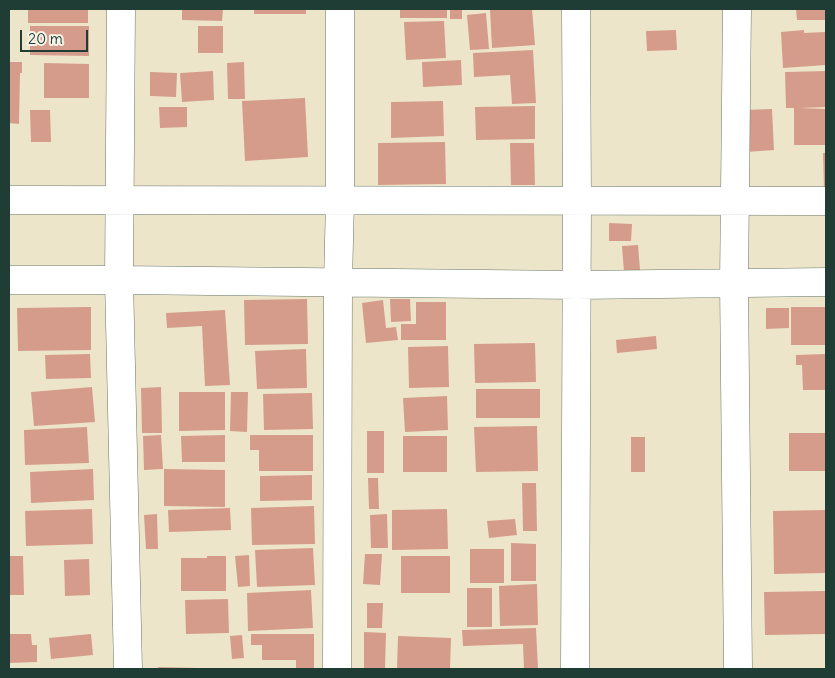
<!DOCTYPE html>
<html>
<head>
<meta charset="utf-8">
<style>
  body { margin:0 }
  #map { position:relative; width:835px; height:678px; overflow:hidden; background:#ede5c9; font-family:Delius,sans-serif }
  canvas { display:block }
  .frame { position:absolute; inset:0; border:10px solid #1f3d34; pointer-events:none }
  .scale { position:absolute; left:20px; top:30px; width:68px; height:22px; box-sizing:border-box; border:2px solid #1f3d34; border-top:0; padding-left:6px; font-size:15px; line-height:18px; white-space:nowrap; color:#1f3d34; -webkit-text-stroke:4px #f7f3e8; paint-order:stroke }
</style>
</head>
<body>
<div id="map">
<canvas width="835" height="678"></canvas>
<div class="frame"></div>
<div class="scale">20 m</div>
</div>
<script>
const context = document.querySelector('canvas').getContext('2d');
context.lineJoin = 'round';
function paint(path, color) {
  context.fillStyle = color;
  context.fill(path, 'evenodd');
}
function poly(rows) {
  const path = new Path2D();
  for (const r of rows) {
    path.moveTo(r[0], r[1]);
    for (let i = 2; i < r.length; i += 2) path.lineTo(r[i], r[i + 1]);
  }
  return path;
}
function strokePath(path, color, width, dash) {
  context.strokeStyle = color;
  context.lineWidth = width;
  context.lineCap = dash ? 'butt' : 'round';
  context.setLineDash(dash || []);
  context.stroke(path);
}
paint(poly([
  [28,9,88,9,88,23,28,23],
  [182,9,223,9,222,21,182,20],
  [254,9,306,9,306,14,254,14],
  [400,9,447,9,447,18,400,18],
  [450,9,462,9,462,19,450,19],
  [518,9,532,9,535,45,492,48,490,10],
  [796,9,826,9,826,20,797,20],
  [486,13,489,49,470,50,467,15],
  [444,21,446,58,406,60,404,22],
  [30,26,89,26,89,56,30,55],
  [198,26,223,26,223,53,198,53],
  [676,30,677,50,647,51,646,31],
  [804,30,804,33,826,32,826,65,783,68,781,32],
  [533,50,536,103,512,104,510,75,474,77,473,53],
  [461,60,462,85,423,87,422,62],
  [9,62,22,62,22,73,20,73,19,124,9,123],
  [244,62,245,99,228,99,227,63],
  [44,63,89,64,89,98,44,98],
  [213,71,214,100,182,102,180,73],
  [826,71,826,107,800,108,826,109,826,145,794,145,794,108,786,108,785,72],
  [150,72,177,73,176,97,150,96],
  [305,98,308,157,245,161,242,101],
  [443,101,444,136,391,138,391,102],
  [535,106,535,139,476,140,475,107],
  [159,107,187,107,187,127,160,128],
  [772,109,774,150,746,152,744,110],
  [30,110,50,110,51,142,31,142],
  [445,142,446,184,378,185,378,143],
  [510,143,534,143,535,185,511,185],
  [823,153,826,153,826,190,824,190],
  [609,223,632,224,631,241,609,241],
  [638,245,640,270,624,272,622,246],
  [307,299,308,344,245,345,244,300],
  [390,299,410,299,411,321,391,322],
  [383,300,386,328,396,327,398,340,366,343,362,303],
  [416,302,446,302,446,340,401,340,401,324,416,324],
  [91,307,91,350,18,351,17,308],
  [791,307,826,307,826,345,791,345],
  [766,308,789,308,789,328,766,329],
  [225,310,230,385,205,386,202,326,167,328,166,313],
  [656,336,657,349,617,353,616,340],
  [535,343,536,382,475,383,474,344],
  [448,346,449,387,409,388,408,347],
  [306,349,307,388,257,389,255,351],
  [90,354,91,378,46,379,45,355],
  [826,354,826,390,803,390,802,365,796,365,796,355],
  [92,387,95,422,34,426,31,392],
  [161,387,162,433,142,433,141,388],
  [476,389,540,389,540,418,476,418],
  [179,392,225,392,225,430,179,431],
  [231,392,248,392,247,432,230,431],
  [312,393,313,429,264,430,263,394],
  [447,396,448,430,405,432,403,398],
  [537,426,538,471,476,472,474,427],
  [87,427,89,463,25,465,24,430],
  [367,431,384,431,384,473,367,473],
  [789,433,826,433,826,471,789,471],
  [161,435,163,469,144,470,143,436],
  [225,435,225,462,182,462,181,436],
  [250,435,313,435,313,471,259,471,259,450,250,450],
  [403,436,447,436,447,472,403,472],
  [631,437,645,437,645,472,631,472],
  [93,469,94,500,31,503,30,472],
  [164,469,225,470,225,507,164,506],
  [312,475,312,500,260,501,260,476],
  [368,478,378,478,379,509,369,509],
  [522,483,536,483,537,531,523,531],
  [314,506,315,544,252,545,251,508],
  [230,508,231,530,169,532,168,510],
  [92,509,93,544,26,546,25,511],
  [447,509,448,549,392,550,392,510],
  [826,510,826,573,774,574,773,511],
  [157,514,158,549,146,549,144,515],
  [387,514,388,548,371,548,370,515],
  [515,519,517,535,489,538,487,521],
  [511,543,536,544,536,581,511,581],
  [313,548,315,585,257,587,255,550],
  [470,549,504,549,504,583,470,583],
  [365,554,382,554,380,585,363,584],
  [249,555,250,586,238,587,235,556],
  [9,556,23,556,24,595,9,595],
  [207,556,226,556,226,591,181,591,181,558,207,558],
  [401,556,450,556,450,593,401,593],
  [89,559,90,595,65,596,64,560],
  [537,584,538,625,500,626,499,586],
  [467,588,492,588,492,627,467,627],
  [311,590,313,628,248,631,247,593],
  [826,591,826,634,765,635,764,592],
  [228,599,229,633,186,634,185,600],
  [367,603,383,603,382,628,367,628],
  [536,628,538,669,524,669,523,644,463,646,462,630],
  [364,632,386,633,385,669,364,669],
  [9,634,31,634,32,645,37,645,37,662,9,663],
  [91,634,93,655,51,659,49,638],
  [251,634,314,634,314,668,296,669,296,660,262,660,262,645,251,645],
  [242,635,244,658,232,659,230,636],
  [398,636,451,638,450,669,397,669],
  [158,667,197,668,197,669,158,669]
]), '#d69c8b');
const minor = poly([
  [121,9,119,280,128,669],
  [737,9,734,283,738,669],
  [9,200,826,201],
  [9,280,119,280,577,285,826,282],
  [337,669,338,283,340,200,340,9],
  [575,669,577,201,576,9]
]);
strokePath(minor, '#677868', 29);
strokePath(minor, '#fff', 28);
</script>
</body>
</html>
